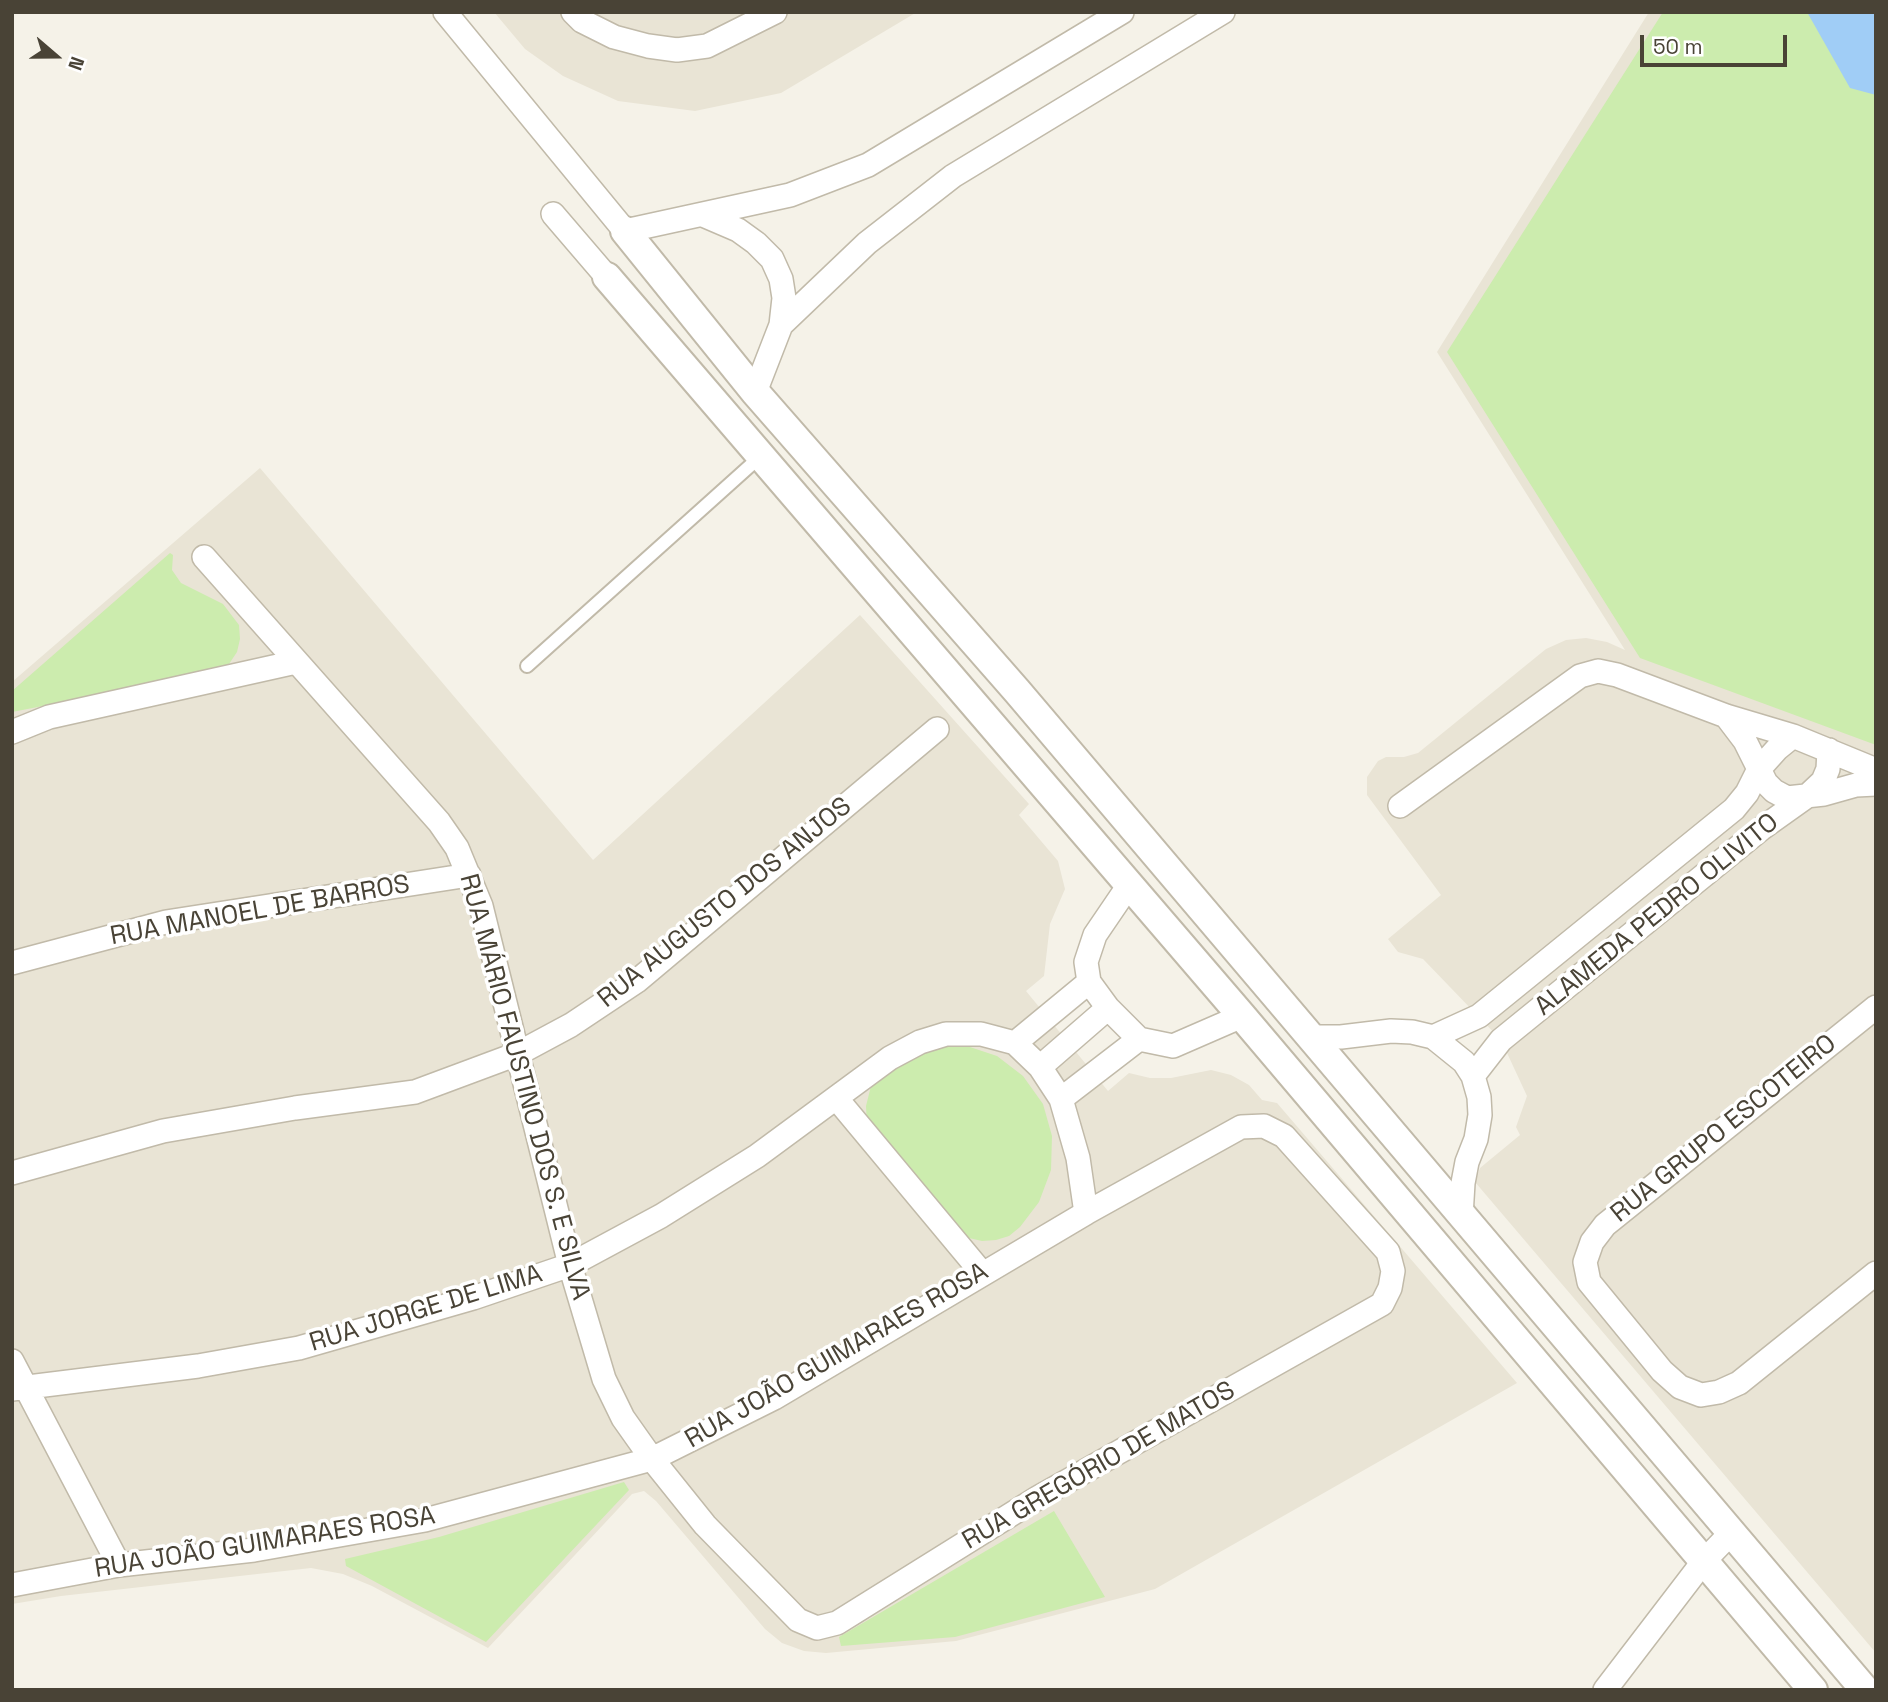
<!DOCTYPE html>
<html>
<head>
<meta charset="utf-8">
<style>
  body { margin:0 }
  #map { position:relative; width:1888px; height:1702px; overflow:hidden; background:#f5f2e8; font-family:"Space Grotesk",sans-serif }
  canvas { display:block }
  .frame { position:absolute; inset:0; border:14px solid #494336; pointer-events:none }
  .north { position:absolute; left:21px; top:21px; width:70px; height:70px; -webkit-text-stroke:5px #fff; paint-order:stroke; rotate:110deg; font-size:19px; font-weight:700; line-height:28px; text-align:center; color:#494336 }
  .north::after { content:''; display:block; margin:auto; width:24px; height:32px; background:#494336; clip-path:polygon(50% 0,100% 100%,50% 72%,0 100%) }
  .scale { position:absolute; left:1640px; top:35px; width:147px; height:32px; box-sizing:border-box; border:4px solid #494336; border-top:0; padding-left:9px; font-size:21px; line-height:24px; white-space:nowrap; color:#494336; -webkit-text-stroke:5px #fff; paint-order:stroke }
</style>
</head>
<body>
<div id="map">
<canvas width="1888" height="1702"></canvas>
<div class="frame"></div>
<div class="north">N</div>
<div class="scale">50 m</div>
</div>
<script>
const context = document.querySelector('canvas').getContext('2d');
context.lineJoin = 'round';
function paint(path, color) {
  context.fillStyle = color;
  context.fill(path, 'evenodd');
}
function poly(rows) {
  const path = new Path2D();
  for (const r of rows) {
    path.moveTo(r[0], r[1]);
    for (let i = 2; i < r.length; i += 2) path.lineTo(r[i], r[i + 1]);
  }
  return path;
}
function strokePath(path, color, width, dash) {
  context.strokeStyle = color;
  context.lineWidth = width;
  context.lineCap = dash ? 'butt' : 'round';
  context.setLineDash(dash || []);
  context.stroke(path);
}
function label(font, color, halo, rows, align = 'center') {
  context.font = font + ' "Space Grotesk",sans-serif';
  context.lineWidth = 7;
  context.setLineDash([]);
  context.textBaseline = 'middle';
  context.strokeStyle = halo;
  context.fillStyle = color;
  for (const [text, x, y, turn = 0] of rows) {
    context.save();
    context.translate(x, y);
    context.rotate((+turn || 0) * Math.PI / 180);
    context.textAlign = isNaN(turn) ? turn : align;
    if (halo) context.strokeText(text, 0, 0);
    context.fillText(text, 0, 0);
    context.restore();
  }
}
paint(poly([
  [494,12,917,12,781,93,695,111,618,101,563,76,525,49],
  [1649,12,1876,12,1876,1653,1475,1182,1480,1168,1520,1135,1516,1127,1527,1096,1501,1040,1423,959,1398,952,1388,939,1441,895,1367,795,1367,777,1378,761,1386,757,1404,757,1418,753,1546,649,1566,640,1586,638,1607,642,1625,650,1437,352],
  [260,468,593,860,860,615,1029,804,1019,815,1058,861,1065,889,1050,924,1044,976,1026,991,1108,1091,1129,1073,1150,1078,1171,1078,1211,1070,1231,1075,1249,1085,1262,1100,1277,1103,1517,1383,1155,1589,956,1641,826,1653,804,1651,782,1643,765,1629,656,1501,644,1491,632,1494,488,1648,372,1586,343,1574,311,1568,61,1596,12,1604,12,682]
]), '#e9e4d5');
paint(poly([
  [1663,12,1876,12,1876,745,1640,658,1447,352],
  [170,553,173,555,172,570,181,583,223,604,239,625,240,639,237,652,229,664,219,672,12,712,12,691],
  [931,1045,964,1045,997,1056,1023,1076,1043,1104,1052,1136,1051,1170,1039,1202,1020,1227,1009,1236,996,1240,982,1241,969,1238,867,1126,866,1106,871,1086,883,1069],
  [624,1482,629,1490,486,1642,346,1566,345,1559,439,1537],
  [1054,1511,1105,1597,955,1637,841,1646,839,1637]
]), '#ccecae');
paint(poly([
  [1807,12,1876,12,1876,95,1850,88]
]), '#a0cdf6');
const service = poly([
  [527,666,762,455]
]);
const minor = poly([
  [445,12,625,231,790,195,868,165,1122,12],
  [573,12,582,21,614,37,648,46,677,50,707,46,775,12],
  [553,214,607,277],
  [703,215,738,230,756,243,772,259,781,279,784,298,781,325],
  [755,392,781,325,867,243,953,176,1223,12],
  [1726,716,1745,741,1766,783,1774,791,1787,798,1824,794,1856,785,1876,784],
  [12,732,49,717,296,662],
  [1400,806,1580,676,1598,671,1617,675,1726,716,1793,736,1876,770],
  [1129,885,1095,935,1086,962,1089,982,1108,1008,1139,1039,1173,1046,1242,1016],
  [12,963,166,922,469,875],
  [1876,1007,1605,1225,1592,1242,1585,1262,1589,1282,1662,1371,1680,1387,1701,1395,1719,1392,1739,1383,1876,1273],
  [1312,1037,1341,1037,1391,1031,1412,1032,1433,1037,1464,1062,1473,1076,1479,1097,1480,1115,1476,1139,1467,1162,1463,1183,1461,1216],
  [1433,1037,1479,1016,1734,809,1747,793,1759,769,1777,749,1793,736],
  [1015,1043,1089,982],
  [1040,1067,1108,1008],
  [1473,1076,1501,1040,1761,829,1806,797,1823,781,1828,769,1829,750],
  [837,1099,982,1273],
  [1061,1099,1139,1039],
  [12,1173,163,1131,295,1108,415,1092,517,1054,571,1025,637,981,937,729],
  [12,1361,119,1565],
  [12,1389,198,1366,299,1348,473,1298,570,1265,661,1216,757,1156,890,1058,920,1042,946,1034,981,1034,1015,1043,1040,1067,1061,1099,1078,1158,1086,1213],
  [12,1585,119,1565,254,1550,425,1520,652,1459,774,1398,1086,1213,1241,1127,1264,1126,1284,1136,1388,1252,1393,1271,1390,1288,1382,1304,1039,1497,837,1623,817,1628,798,1620,705,1525,652,1459,623,1418,604,1379,570,1265,481,906,457,848,439,822,204,557],
  [1605,1690,1703,1562,1732,1532]
]);
const tertiary = poly([
  [625,231,755,392,1017,691,1865,1690],
  [607,277,1242,1016,1813,1690]
]);
strokePath(service, '#c1baa9', 16);
strokePath(minor, '#c1baa9', 26);
strokePath(tertiary, '#c1baa9', 32);
strokePath(service, '#fff', 12);
strokePath(minor, '#fff', 23);
strokePath(tertiary, '#fff', 28);
label('26px', '#494336', '#fff', [
  ["RUA AUGUSTO DOS ANJOS",725,903,-39],
  ["RUA MANOEL DE BARROS",260,911,-10],
  ["ALAMEDA PEDRO OLIVITO",1657,915,-39],
  ["RUA MÁRIO FAUSTINO DOS S. E SILVA",524,1087,75],
  ["RUA GRUPO ESCOTEIRO",1724,1129,-39],
  ["RUA JORGE DE LIMA",426,1309,-17],
  ["RUA JOÃO GUIMARAES ROSA",837,1356,-30],
  ["RUA GREGÓRIO DE MATOS",1099,1466,-30],
  ["RUA JOÃO GUIMARAES ROSA",265,1543,-9]
]);
</script>
</body>
</html>
